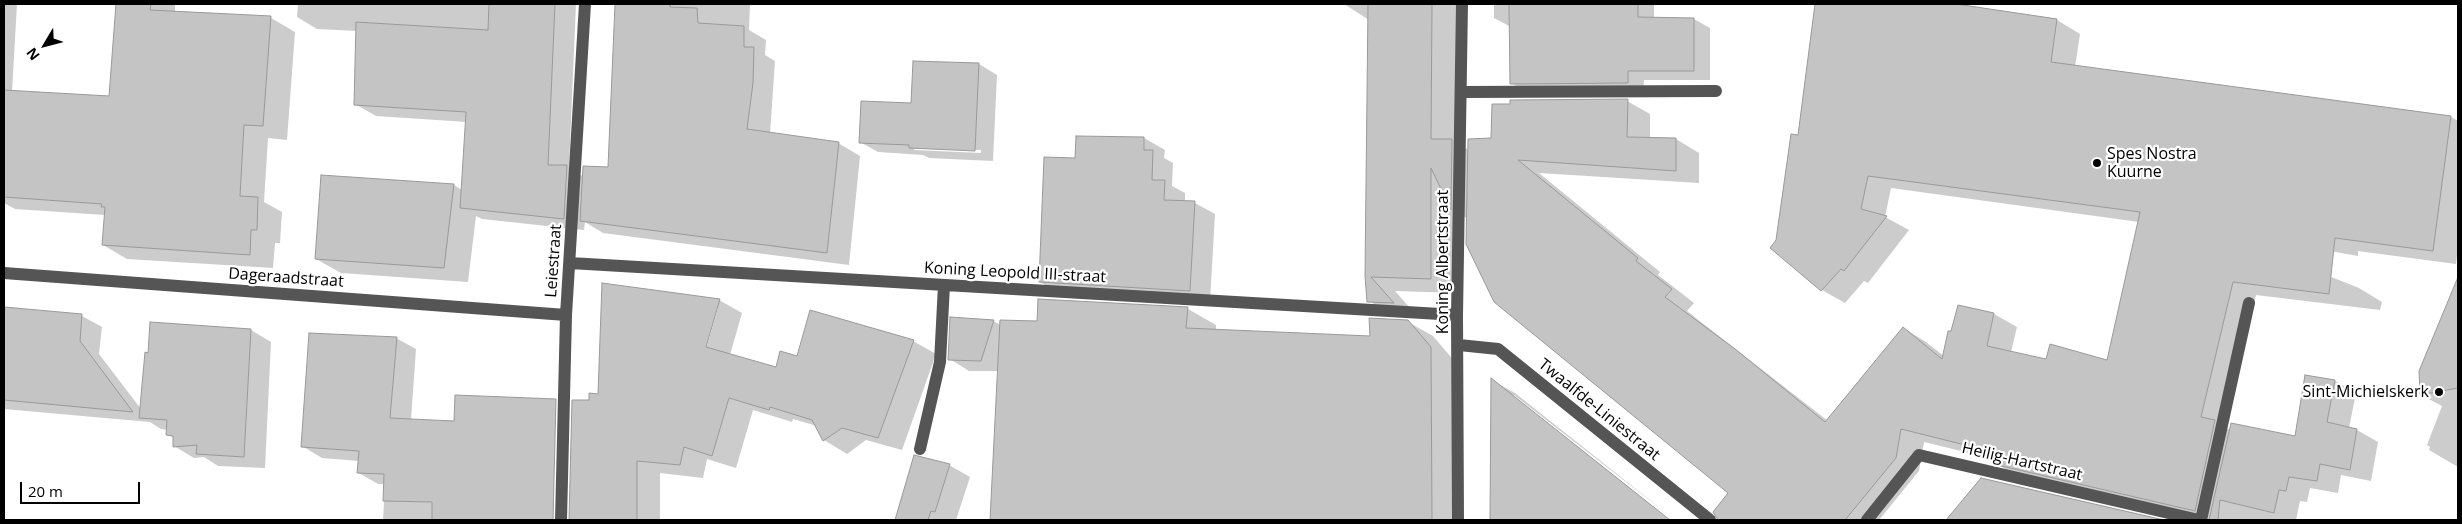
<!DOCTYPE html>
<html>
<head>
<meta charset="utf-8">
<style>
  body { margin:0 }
  #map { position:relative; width:2462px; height:524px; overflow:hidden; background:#fff; font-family:"Open Sans",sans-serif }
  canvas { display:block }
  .frame { position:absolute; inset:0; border:5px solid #000; pointer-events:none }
  .north { position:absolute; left:20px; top:20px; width:50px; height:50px; -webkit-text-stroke:4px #fff; paint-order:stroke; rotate:233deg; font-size:14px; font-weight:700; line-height:20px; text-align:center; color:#000 }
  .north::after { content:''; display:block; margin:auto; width:18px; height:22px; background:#000; clip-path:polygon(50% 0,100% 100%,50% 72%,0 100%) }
  .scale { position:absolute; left:20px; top:482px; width:120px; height:22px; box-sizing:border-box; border:2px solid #000; border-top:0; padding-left:6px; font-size:15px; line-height:18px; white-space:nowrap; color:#000; -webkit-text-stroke:4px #fff; paint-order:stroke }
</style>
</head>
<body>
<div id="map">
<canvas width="2462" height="524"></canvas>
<div class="frame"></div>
<div class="north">N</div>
<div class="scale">20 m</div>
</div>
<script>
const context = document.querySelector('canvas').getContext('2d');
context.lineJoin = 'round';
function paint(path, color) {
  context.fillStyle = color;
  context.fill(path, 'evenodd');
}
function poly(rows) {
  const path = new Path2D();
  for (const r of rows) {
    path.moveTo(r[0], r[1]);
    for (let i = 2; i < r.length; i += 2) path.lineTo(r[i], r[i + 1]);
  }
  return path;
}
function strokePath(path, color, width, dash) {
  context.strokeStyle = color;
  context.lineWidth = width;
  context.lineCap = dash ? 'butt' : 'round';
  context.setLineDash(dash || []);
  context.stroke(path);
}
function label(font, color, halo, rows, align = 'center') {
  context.font = font + ' "Open Sans",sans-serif';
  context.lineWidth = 4.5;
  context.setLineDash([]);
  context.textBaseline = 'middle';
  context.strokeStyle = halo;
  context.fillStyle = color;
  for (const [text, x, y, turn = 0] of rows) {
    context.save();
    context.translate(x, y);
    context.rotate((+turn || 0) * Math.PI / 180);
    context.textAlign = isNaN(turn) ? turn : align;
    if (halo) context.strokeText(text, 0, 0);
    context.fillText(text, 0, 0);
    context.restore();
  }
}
paint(poly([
  [4,4,17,4,12,92,111,97,117,4,175,4,175,12,271,18,295,32,287,140,268,138,264,202,282,212,280,243,275,243,273,268,127,259,103,245,105,215,15,209,4,203],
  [298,4,576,4,569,168,584,177,610,168,617,4,750,4,749,30,766,40,765,55,775,61,770,134,838,143,860,156,849,265,603,233,585,222,584,230,482,219,476,216,468,282,341,273,316,259,454,185,462,190,467,122,376,116,355,104,357,31,317,29,297,17],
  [1344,4,1458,4,1457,143,1469,150,1493,140,1627,101,1650,114,1650,139,1676,139,1699,153,1699,183,1539,173,1660,272,1658,275,1694,303,1687,311,1828,421,1903,328,1926,342,1944,356,1994,314,2017,327,2011,352,2047,361,2108,361,2139,222,1891,188,1885,217,1909,230,1868,283,1864,281,1845,303,1822,290,1771,248,1778,241,1799,137,1924,21,1925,4,1947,4,2057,20,2080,34,2075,67,2451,117,2458,121,2458,245,2456,264,2358,251,2358,256,2285,243,2281,257,2359,288,2382,302,2380,310,2256,295,2225,427,2230,430,2296,438,2335,381,2356,393,2349,428,2357,430,2378,442,2371,481,2341,475,2338,493,2310,488,2307,502,2300,501,2296,520,2206,520,2017,476,1995,463,1998,460,1924,442,1919,471,1879,520,1718,520,1729,493,1468,219,1456,212,1457,293,1395,291,1418,317,1395,316,1369,301,1369,20],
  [1494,4,1654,4,1654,18,1694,19,1710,28,1710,80,1644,80,1643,92,1527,92,1511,83,1511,27,1494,18],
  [979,64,997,75,993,161,929,158,923,155,878,152,860,142,912,104],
  [912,147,981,150,981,153,915,150],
  [1077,138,1144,138,1165,150,1164,158,1173,163,1172,186,1185,193,1185,202,1195,203,1215,214,1210,302,1061,294,1040,282,1076,159],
  [719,300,742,313,730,355,777,369,798,358,913,341,936,354,902,450,866,440,847,454,824,440,817,426,793,419,792,422,753,410,736,468,707,459,703,478,660,473,660,520,589,520,590,395,599,395],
  [716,308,718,308,705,353,703,352],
  [4,308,82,316,102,327,99,354,141,409,251,330,271,342,265,468,218,466,204,457,194,458,174,446,174,438,168,434,168,430,161,429,150,422,4,409],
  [1188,309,1216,325,1216,330,1342,352,1337,520,991,520,998,371,969,371,950,359,993,321,1001,325],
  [1370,319,1408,322,1433,336,1456,363,1455,520,1368,520],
  [2441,321,2458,328,2458,467,2429,450,2430,447,2427,445,2442,406,2421,395],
  [396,338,416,349,411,420,456,422,536,399,556,411,550,520,383,520,385,484,378,484,359,473,359,461,322,458,302,446],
  [1493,381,1515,393,1675,520,1514,395,1514,398,1668,520,1492,520],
  [915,456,949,465,970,477,956,520,896,520],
  [1982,479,2164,520,1947,520]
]), '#0003');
const building = poly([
  [116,4,151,4,150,10,271,16,263,126,244,125,240,196,258,197,257,230,251,230,250,255,102,245,105,207,101,207,102,204,4,197,4,90,109,96,116,4],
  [489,4,555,4,548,165,567,165,564,219,460,208,466,112,354,105,356,22,488,30,489,4],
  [615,4,670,4,670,7,697,8,698,23,744,26,744,47,754,47,753,83,747,129,839,142,827,253,580,221,583,166,608,167,615,4],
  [1368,4,1432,4,1431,139,1452,139,1451,210,1431,168,1431,279,1371,277,1394,303,1367,302,1365,276,1368,4],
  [1509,4,1638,4,1638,17,1694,18,1694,71,1628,71,1628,83,1510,84,1509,4],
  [1815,4,1956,4,2057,19,2051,62,2451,116,2433,251,2335,238,2329,294,2233,282,2201,417,2215,420,2195,511,1993,464,2001,454,1901,429,1896,458,1845,520,1718,520,1713,512,1728,493,1494,302,1466,244,1468,139,1491,138,1492,104,1510,104,1510,100,1628,99,1627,137,1676,138,1676,171,1518,160,1638,258,1636,261,1672,289,1665,297,1735,349,1825,422,1903,327,1942,359,1948,331,1951,331,1958,305,1994,313,1987,346,2046,359,2050,344,2107,360,2140,212,1868,176,1861,209,1887,216,1844,271,1841,269,1821,291,1770,248,1776,240,1791,134,1798,135,1815,4],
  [913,61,979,63,975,151,909,148,909,145,859,143,861,101,911,103,913,61],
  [1076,136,1144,137,1144,150,1153,150,1152,180,1165,180,1164,200,1195,201,1190,291,1039,282,1044,157,1075,158,1076,136],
  [321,175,454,184,444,268,315,259,321,175],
  [2458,277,2458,388,2420,395,2419,371,2458,277],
  [602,283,720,299,706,347,776,367,780,351,797,356,810,310,914,340,878,438,842,428,823,441,812,420,770,407,769,410,729,398,712,456,684,447,680,465,637,461,637,520,569,520,572,400,589,400,589,393,598,394,602,283],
  [1038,299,1188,307,1186,328,1370,336,1369,318,1408,320,1431,347,1432,520,990,520,1000,320,1037,321,1038,299],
  [4,307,82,314,80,341,133,412,4,400,4,307],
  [950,317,994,320,981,361,948,360,950,317],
  [150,322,251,329,244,457,196,454,197,445,173,447,173,436,166,435,167,420,139,418,145,352,148,353,150,322],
  [309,333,397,337,390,418,454,421,455,395,556,399,553,520,432,520,432,502,383,501,384,474,357,473,359,451,301,447,309,333],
  [2305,375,2335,380,2327,422,2357,429,2350,470,2320,464,2317,481,2289,477,2286,491,2279,490,2274,513,2220,500,2218,520,2209,520,2231,423,2295,436,2305,375],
  [1491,378,1670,520,1490,520,1491,378],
  [914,455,950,464,935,512,931,511,928,520,895,520,914,455],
  [1981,478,2164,520,1946,520,1981,478]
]);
paint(building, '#c4c4c4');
strokePath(building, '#999', 1);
strokePath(poly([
  [1461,92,1716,91],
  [570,263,1457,315],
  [4,273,566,315],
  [1459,345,1498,349,1710,520],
  [920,449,940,362,944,285],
  [561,520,566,315,585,4],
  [1458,520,1457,315,1462,4],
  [1867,520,1919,455,2199,520],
  [2201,520,2249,303]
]), '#555', 12);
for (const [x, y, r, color] of [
  [2097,163,5,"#000"],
  [2439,392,5,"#000"]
]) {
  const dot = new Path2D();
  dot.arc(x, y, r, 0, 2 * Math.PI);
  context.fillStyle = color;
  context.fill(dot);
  strokePath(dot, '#fff', 2);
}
label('16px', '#000', '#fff', [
  ["Spes Nostra",2107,154],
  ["Kuurne",2107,172],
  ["Sint-Michielskerk",2429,392,"right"]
], 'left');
label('16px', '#000', '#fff', [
  ["Leiestraat",554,261,-86],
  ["Koning Albertstraat",1443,262,-90],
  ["Koning Leopold III-straat",1015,273,3],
  ["Dageraadstraat",286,278,4],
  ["Twaalfde-Liniestraat",1599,410,39],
  ["Heilig-Hartstraat",2022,462,13]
]);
</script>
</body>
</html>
